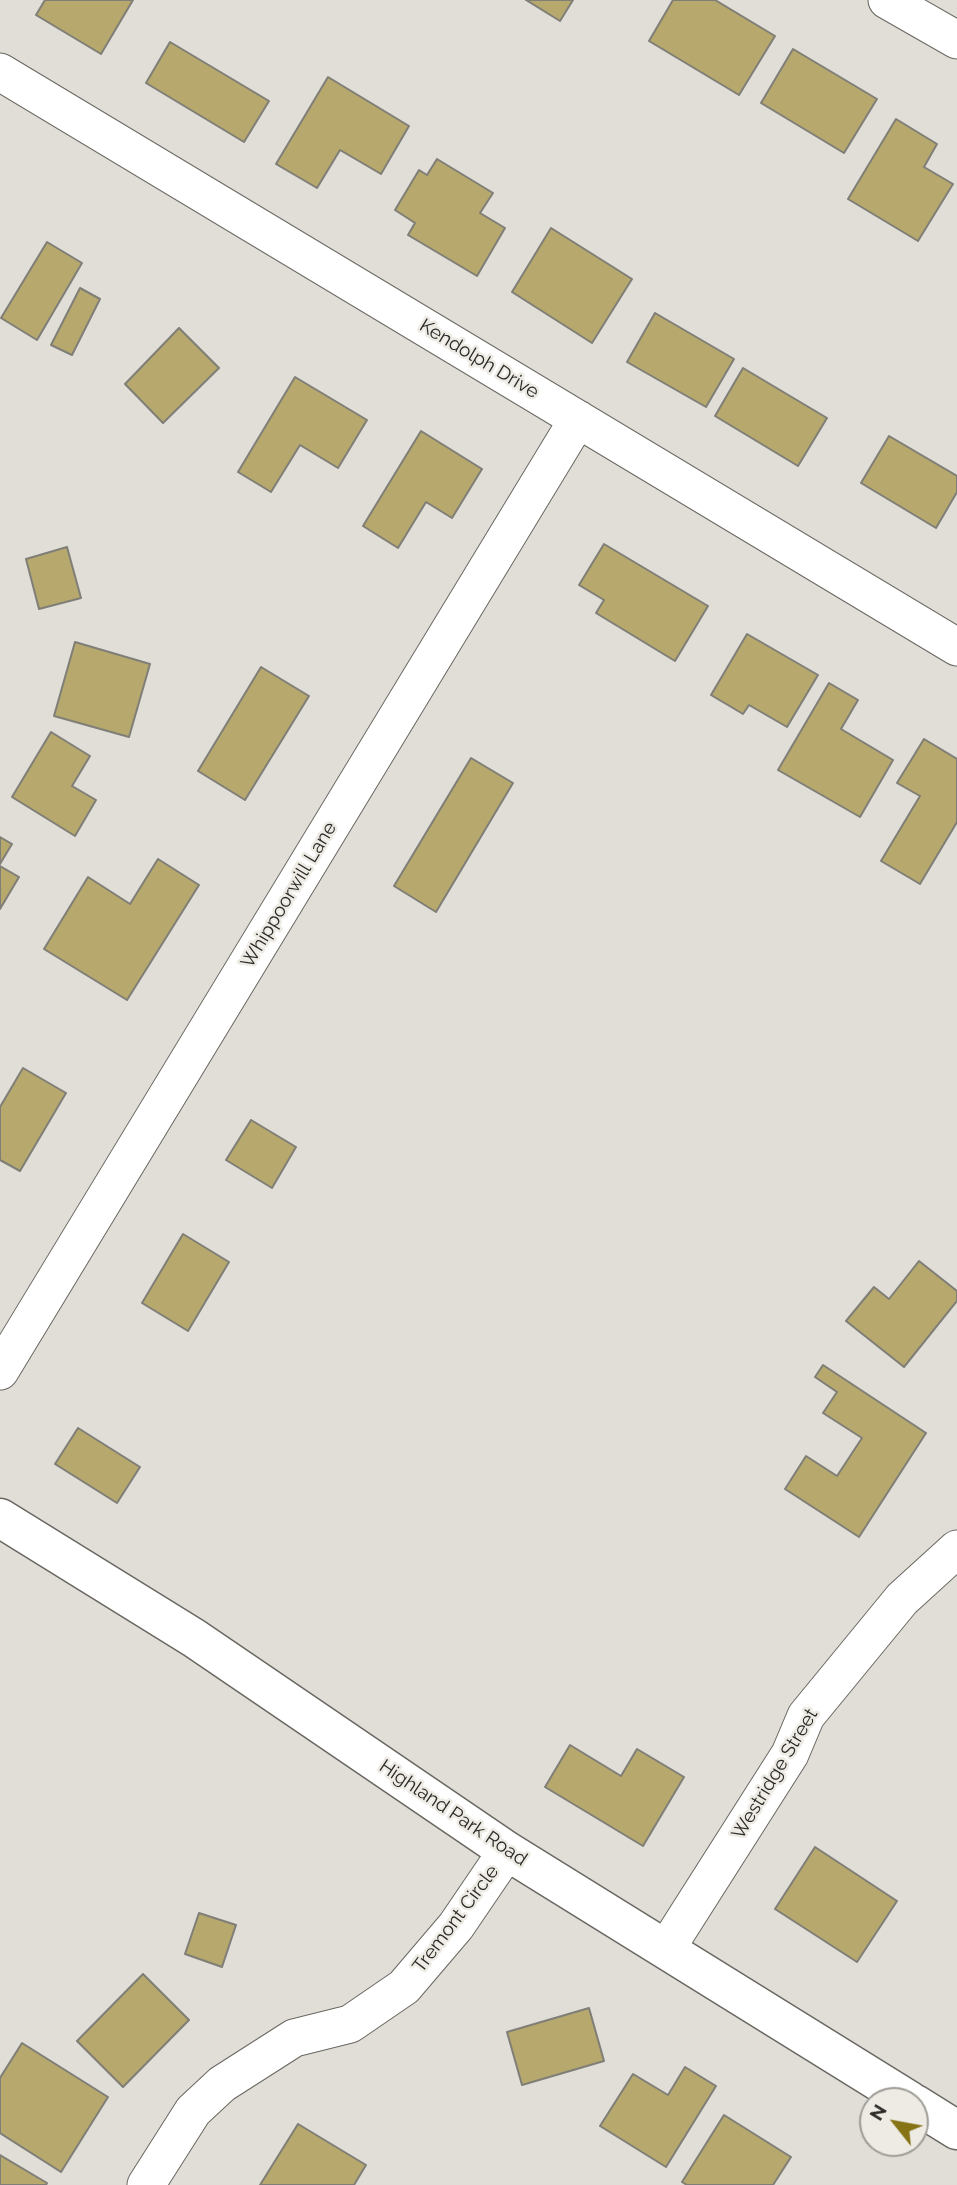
<!DOCTYPE html>
<html>
<head>
<meta charset="utf-8">
<style>
  body { margin:0 }
  #map { position:relative; width:957px; height:2185px; overflow:hidden; background:#e0ded7; font-family:Raleway,sans-serif }
  canvas { display:block }
  .north { position:absolute; left:859px; top:2087px; width:70px; height:70px; box-sizing:border-box; background:#edebe4; border:2px solid #9f9d98; border-radius:50%; rotate:301deg; font-size:19px; font-weight:700; line-height:28px; text-align:center; color:#2a2926 }
  .north::after { content:''; display:block; margin:auto; width:24px; height:32px; background:#867315; clip-path:polygon(50% 0,100% 100%,50% 72%,0 100%) }
</style>
</head>
<body>
<div id="map">
<canvas width="957" height="2185"></canvas>
<div class="north">N</div>
</div>
<script>
const context = document.querySelector('canvas').getContext('2d');
context.lineJoin = 'round';
function paint(path, color) {
  context.fillStyle = color;
  context.fill(path, 'evenodd');
}
function poly(rows) {
  const path = new Path2D();
  for (const r of rows) {
    path.moveTo(r[0], r[1]);
    for (let i = 2; i < r.length; i += 2) path.lineTo(r[i], r[i + 1]);
  }
  return path;
}
function strokePath(path, color, width, dash) {
  context.strokeStyle = color;
  context.lineWidth = width;
  context.lineCap = dash ? 'butt' : 'round';
  context.setLineDash(dash || []);
  context.stroke(path);
}
function label(font, color, halo, rows, align = 'center') {
  context.font = font + ' Raleway,sans-serif';
  context.lineWidth = 5;
  context.setLineDash([]);
  context.textBaseline = 'middle';
  context.strokeStyle = halo;
  context.fillStyle = color;
  for (const [text, x, y, turn = 0] of rows) {
    context.save();
    context.translate(x, y);
    context.rotate((+turn || 0) * Math.PI / 180);
    context.textAlign = isNaN(turn) ? turn : align;
    if (halo) context.strokeText(text, 0, 0);
    context.fillText(text, 0, 0);
    context.restore();
  }
}
const building = poly([
  [45,0,133,0,101,54,36,15,45,0],
  [526,0,573,0,560,21,526,0],
  [673,0,715,0,775,36,739,95,649,41,673,0],
  [170,42,269,101,244,142,146,83,170,42],
  [793,49,877,99,844,153,761,103,793,49],
  [328,77,409,126,381,174,340,150,317,188,276,164,328,77],
  [896,119,937,144,924,167,953,184,918,241,848,199,896,119],
  [437,159,493,193,480,213,505,228,477,276,408,235,415,223,395,210,419,170,427,175,437,159],
  [551,228,632,279,592,343,512,292,551,228],
  [47,242,82,263,37,340,1,318,47,242],
  [80,288,100,299,72,355,51,345,80,288],
  [655,313,734,359,706,407,627,362,655,313],
  [179,328,219,368,163,423,125,384,179,328],
  [743,368,827,418,798,466,715,416,743,368],
  [295,377,367,420,338,468,300,445,271,492,238,472,295,377],
  [421,431,482,469,452,518,426,502,398,548,363,526,421,431],
  [889,436,957,476,957,492,936,528,861,483,889,436],
  [604,544,708,606,675,661,596,613,604,600,579,585,604,544],
  [67,547,81,598,39,609,26,559,67,547],
  [747,634,818,675,787,727,749,705,743,714,711,695,747,634],
  [75,642,150,664,129,737,54,716,75,642],
  [261,667,309,696,245,800,198,771,261,667],
  [829,683,858,700,841,729,893,760,860,817,778,770,829,683],
  [51,732,90,756,72,786,96,800,75,836,12,797,51,732],
  [924,739,957,759,957,822,920,884,881,861,920,796,897,783,924,739],
  [471,758,513,783,436,912,394,886,471,758],
  [0,837,12,844,0,864,0,837],
  [158,859,199,885,127,1000,44,949,88,877,130,904,158,859],
  [0,866,19,877,0,909,0,866],
  [23,1068,66,1093,20,1171,0,1160,0,1107,23,1068],
  [251,1120,296,1147,272,1188,226,1160,251,1120],
  [183,1234,229,1262,188,1331,142,1303,183,1234],
  [919,1261,957,1291,957,1301,904,1367,846,1321,874,1287,889,1299,919,1261],
  [823,1365,926,1433,859,1537,785,1489,806,1456,837,1476,862,1438,823,1413,837,1392,815,1377,823,1365],
  [78,1428,140,1467,117,1503,55,1464,78,1428],
  [570,1745,621,1776,637,1749,684,1777,643,1846,545,1787,570,1745],
  [815,1847,897,1901,857,1962,775,1909,815,1847],
  [199,1913,236,1925,222,1967,185,1954,199,1913],
  [143,1974,189,2020,123,2087,77,2041,143,1974],
  [589,2008,604,2061,522,2085,507,2032,589,2008],
  [22,2043,108,2097,61,2172,0,2133,0,2078,22,2043],
  [685,2067,716,2086,666,2167,600,2126,633,2074,668,2095,685,2067],
  [724,2115,791,2157,773,2185,687,2185,682,2182,724,2115],
  [298,2124,366,2165,354,2185,260,2185,298,2124],
  [0,2155,47,2183,46,2185,0,2185,0,2155]
]);
paint(building, '#b7a86d');
strokePath(building, '#7f7e77', 2);
const minor = poly([
  [887,0,957,40],
  [0,72,957,647],
  [0,1371,578,419],
  [666,1949,790,1754,806,1716,902,1599,957,1549],
  [146,2185,193,2111,222,2084,294,2038,350,2024,404,1987,456,1926,507,1851]
]);
const tertiary = poly([
  [0,1518,194,1638,507,1851,910,2101],
  [915,2104,957,2130]
]);
strokePath(minor, '#696761', 39);
strokePath(tertiary, '#696761', 41);
strokePath(minor, '#fff', 37);
strokePath(tertiary, '#fff', 38);
label('19px', '#2a2926', '#edebe4', [
  ["Kendolph Drive",479,359,31],
  ["Whippoorwill Lane",289,895,-59],
  ["Westridge Street",775,1774,-59],
  ["Highland Park Road",453,1813,34],
  ["Tremont Circle",456,1919,-53]
]);
</script>
</body>
</html>
